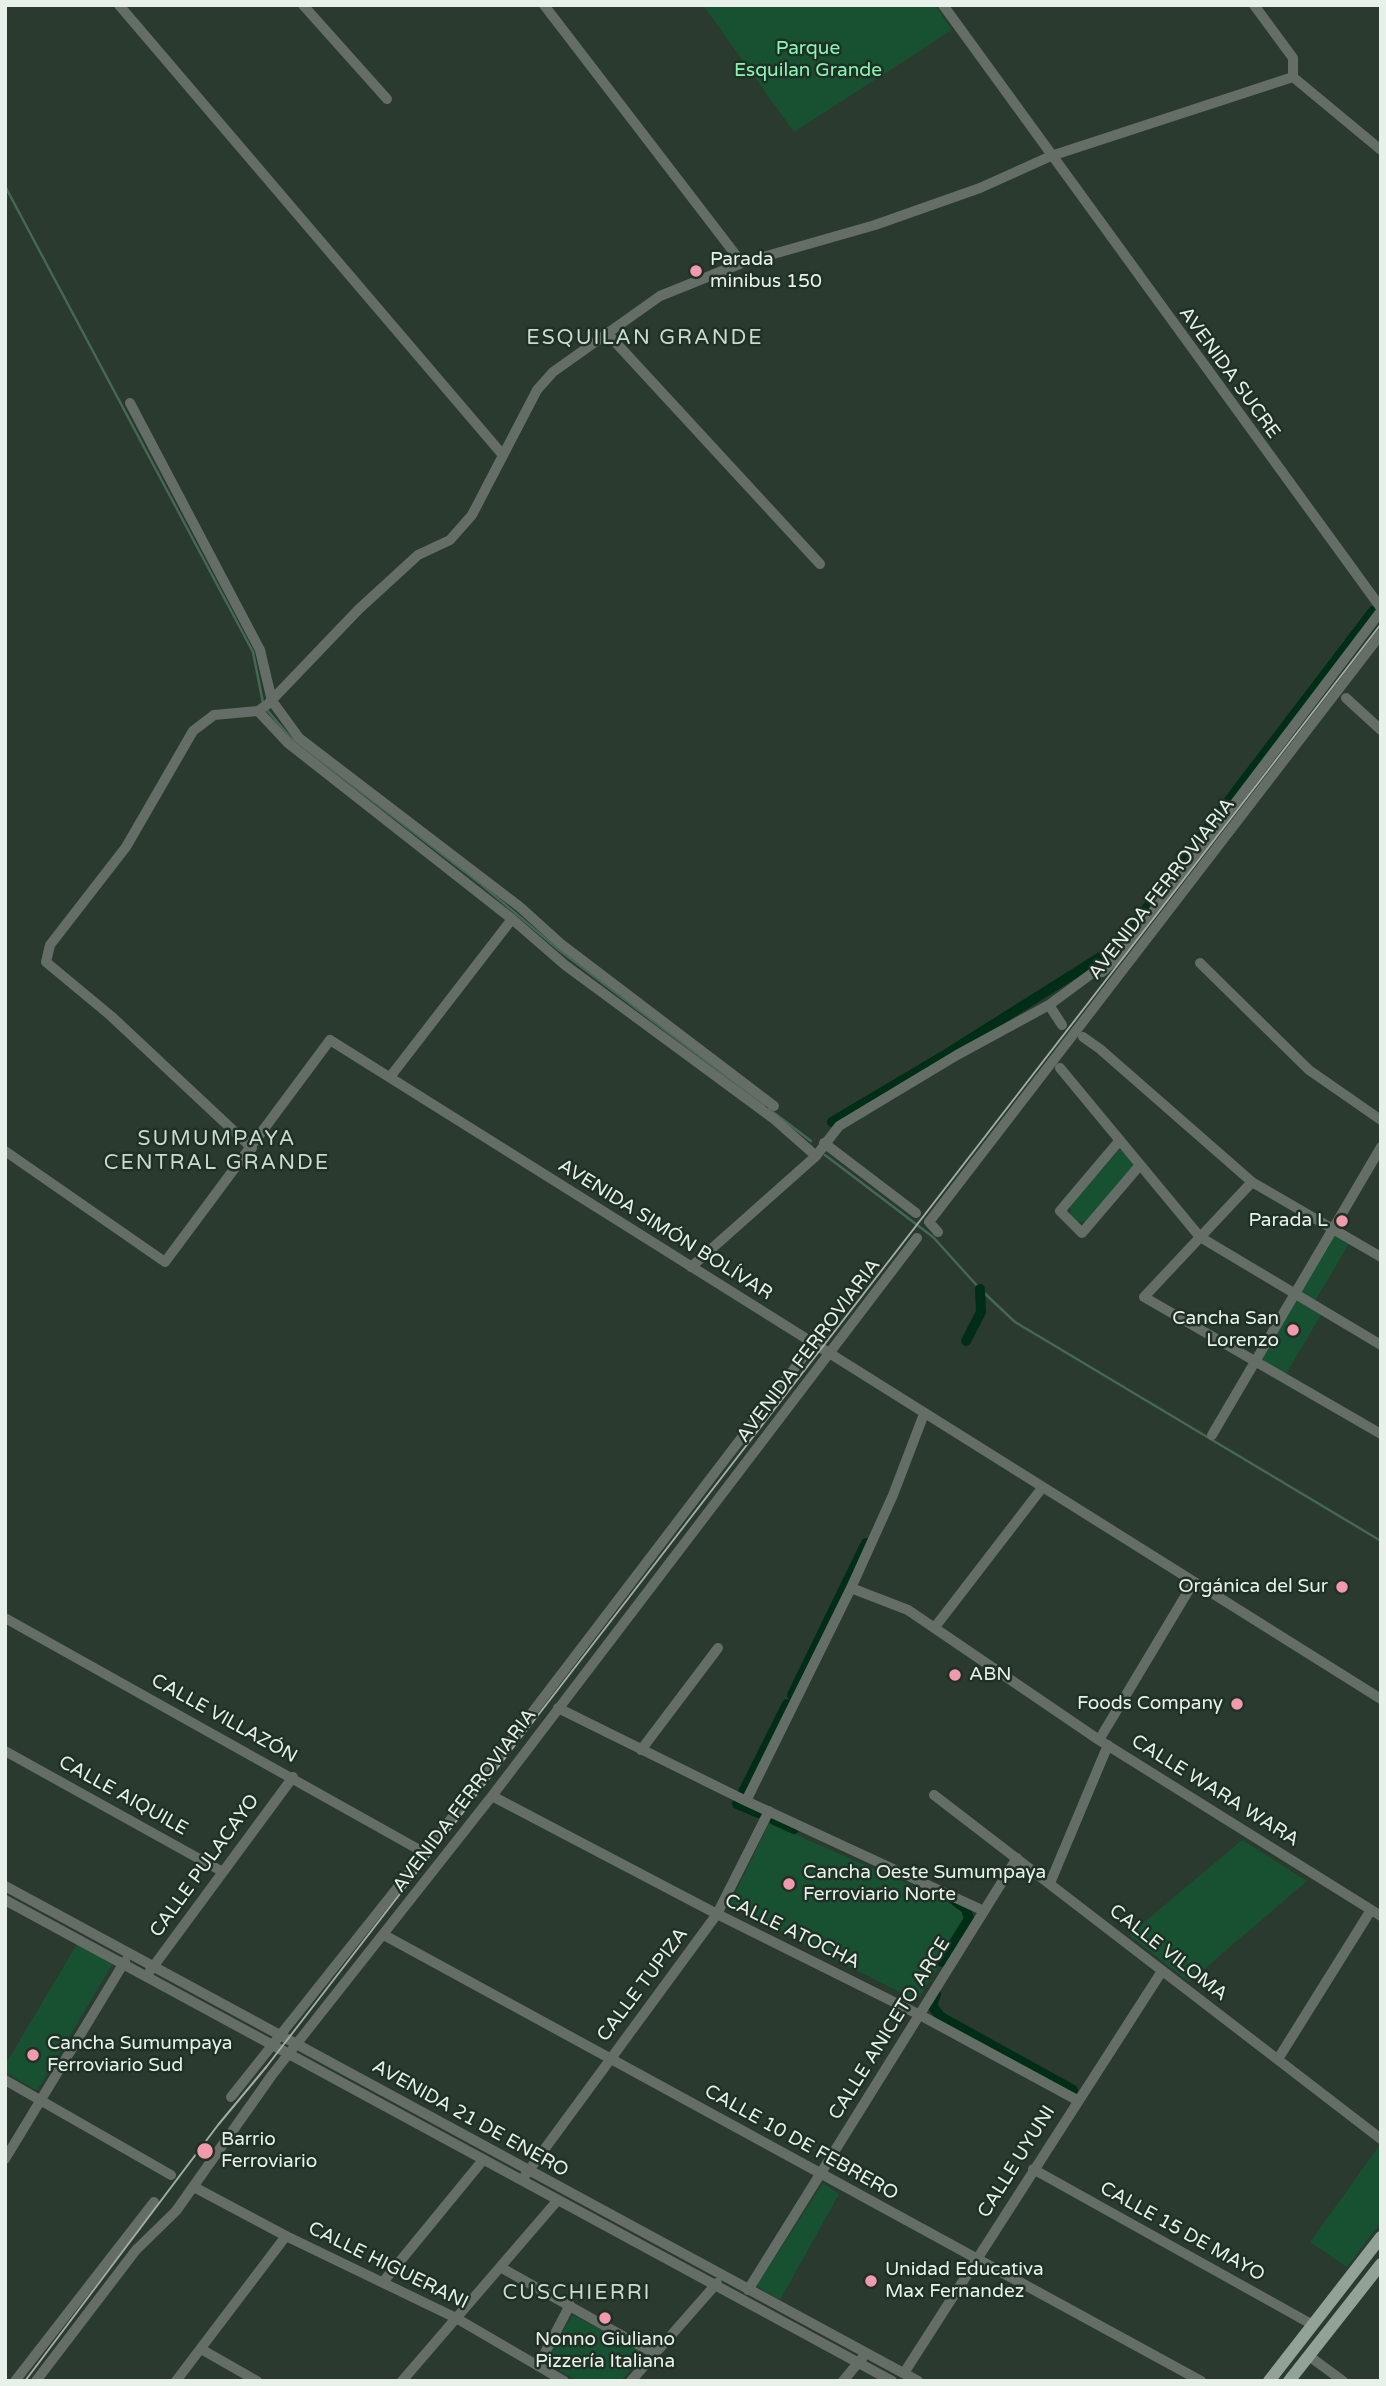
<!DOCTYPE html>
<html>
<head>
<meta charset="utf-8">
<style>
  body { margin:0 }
  #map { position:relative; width:1386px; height:2386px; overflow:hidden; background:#2a3a2f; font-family:"Varela Round",sans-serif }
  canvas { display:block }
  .frame { position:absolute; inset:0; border:7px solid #e7f1ea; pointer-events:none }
</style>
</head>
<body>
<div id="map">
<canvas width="1386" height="2386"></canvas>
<div class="frame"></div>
</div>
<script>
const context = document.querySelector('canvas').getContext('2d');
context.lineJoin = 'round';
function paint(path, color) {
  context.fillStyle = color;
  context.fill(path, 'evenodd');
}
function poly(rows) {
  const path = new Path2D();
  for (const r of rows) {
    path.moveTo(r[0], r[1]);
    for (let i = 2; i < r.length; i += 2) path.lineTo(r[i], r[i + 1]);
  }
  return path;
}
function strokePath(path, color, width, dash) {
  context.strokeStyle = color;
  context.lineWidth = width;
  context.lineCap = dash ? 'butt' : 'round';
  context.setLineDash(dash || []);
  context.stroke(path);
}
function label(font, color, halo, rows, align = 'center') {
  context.font = font + ' "Varela Round",sans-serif';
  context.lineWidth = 5;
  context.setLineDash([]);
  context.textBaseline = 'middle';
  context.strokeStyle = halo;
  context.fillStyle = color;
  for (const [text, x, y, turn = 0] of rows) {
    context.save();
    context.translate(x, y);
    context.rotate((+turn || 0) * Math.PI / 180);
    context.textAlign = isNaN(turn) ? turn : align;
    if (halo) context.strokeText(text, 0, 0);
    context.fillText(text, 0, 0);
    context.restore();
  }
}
paint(poly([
  [703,5,935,5,952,30,794,132],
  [1119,1150,1124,1151,1134,1162,1133,1169,1087,1221,1078,1222,1071,1217,1070,1207],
  [1334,1233,1350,1242,1315,1301,1300,1291],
  [1294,1299,1321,1315,1286,1374,1258,1358],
  [769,1823,966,1909,969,1919,917,2001,729,1906],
  [1242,1840,1307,1881,1189,1982,1129,1935],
  [77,1944,111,1961,112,1965,38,2089,34,2089,5,2072,5,2065],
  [1379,2146,1381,2222,1347,2267,1310,2242],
  [823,2183,839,2194,780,2300,758,2287,758,2283],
  [573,2315,642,2351,641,2357,621,2381,577,2381,547,2363,546,2356]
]), '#175131');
strokePath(poly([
  [5,186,253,652,263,703],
  [266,709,291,738,482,885,559,950,764,1105],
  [769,1109,811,1141],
  [825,1155,933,1237,980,1289,1015,1322,1381,1541]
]), '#456855', 2.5);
strokePath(poly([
  [832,1122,948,1053,1118,946,1373,611],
  [966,1341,981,1312,980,1289],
  [792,1695,866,1543],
  [743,1792,787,1704],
  [737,1804,758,1813],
  [774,1820,794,1829],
  [942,1962,969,1919,966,1909,953,1899],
  [936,1994,932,2006,941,2017,1073,2090]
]), '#002d15', 10);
strokePath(poly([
  [119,5,502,454],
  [303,5,387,99],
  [544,5,742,263],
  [943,5,1381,608],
  [1254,5,1293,58,1293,77,1381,150],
  [606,332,820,564],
  [130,403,260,650,272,701,299,738,520,907,561,944,774,1106],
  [1346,698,1381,730],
  [258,711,288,743,512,919,565,965,774,1119,816,1156],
  [1200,963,1309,1070,1381,1120],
  [1049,1005,1062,1025],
  [1083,1037,1100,1049,1252,1182,1381,1257],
  [1060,1068,1200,1237,1381,1345],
  [390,1077,512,919],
  [1120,1140,1060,1211,1082,1233,1140,1165],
  [824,1143,916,1213],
  [252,1148,111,1016,46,962,50,945,126,847,193,731,214,715,258,711,268,704,359,609,418,555,450,540,472,515,537,390,553,372,660,296,742,263,875,225,980,188,1051,156,1293,77],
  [5,1151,165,1262,330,1040,1381,1699],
  [1252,1182,1144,1297,1381,1434],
  [938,1232,929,1222,1381,634],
  [691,1267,816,1156,839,1126,957,1055,1049,1005,1091,974,1102,972,1119,956,1381,611],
  [1212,1435,1381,1147],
  [851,1588,908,1610,1099,1740,1381,1916],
  [5,1618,425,1853],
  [935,1627,1042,1488],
  [558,1708,746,1801,984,1911],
  [1099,1740,1193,1583],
  [641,1750,718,1648],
  [5,1751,223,1872],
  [934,1795,1381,2139],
  [492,1796,717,1914,920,2015,1077,2100],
  [746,1801,851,1588,893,1495,924,1414],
  [1050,1883,1108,1745],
  [5,1886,918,2381],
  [5,1900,892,2381],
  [384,1935,1201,2381],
  [150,1971,293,1777],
  [1278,2059,1371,1910],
  [5,2080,171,2175],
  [231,2097,425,1853,813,1344],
  [5,2159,125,1961],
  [1033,2169,1313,2325],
  [524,2177,717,1914,769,1811],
  [194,2187,286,2236,456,2318,564,2381],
  [500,2267,655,2354],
  [383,2282,483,2160],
  [748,2290,1017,1858],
  [201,2349,257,2381],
  [1309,2356,1343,2381],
  [538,2366,570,2305],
  [904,2373,1162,1971],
  [15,2381,154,2202],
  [36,2381,136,2250,176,2211,272,2075,492,1796,917,1238],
  [176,2381,286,2236],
  [402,2381,557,2201],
  [631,2381,717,2283],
  [843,2381,863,2357]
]), '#656d67', 10);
strokePath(poly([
  [1269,2381,1381,2237],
  [1289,2381,1381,2264]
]), '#92a297', 12);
strokePath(poly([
  [25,2381,218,2125,267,2066,1381,624]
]), '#a1ada5', 2);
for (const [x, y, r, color] of [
  [696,271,7,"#f29aad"],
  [1342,1221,7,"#f29aad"],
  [1293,1330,7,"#f29aad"],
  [1342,1587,7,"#f29aad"],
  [955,1675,7,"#f29aad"],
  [1237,1704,7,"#f29aad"],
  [789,1884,7,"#f29aad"],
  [33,2055,7,"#f29aad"],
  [205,2151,9,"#f29aad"],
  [871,2281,7,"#f29aad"],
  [605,2318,7,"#f29aad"]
]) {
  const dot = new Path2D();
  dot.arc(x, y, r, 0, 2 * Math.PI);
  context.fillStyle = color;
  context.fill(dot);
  strokePath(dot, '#203025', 2.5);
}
label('19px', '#86f7b3', '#203025', [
  ["Parque",808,49],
  ["Esquilan Grande",808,71]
]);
label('19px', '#e7f1ea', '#203025', [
  ["Parada",710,260],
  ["minibus 150",710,282],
  ["Parada L",1328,1221,"right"],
  ["Cancha San",1279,1319,"right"],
  ["Lorenzo",1279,1341,"right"],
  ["Orgánica del Sur",1328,1587,"right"],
  ["ABN",969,1675],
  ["Foods Company",1223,1704,"right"],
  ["Cancha Oeste Sumumpaya",803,1873],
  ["Ferroviario Norte",803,1895],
  ["Cancha Sumumpaya",47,2044],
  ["Ferroviario Sud",47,2066],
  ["Barrio",221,2140],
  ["Ferroviario",221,2162],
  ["Unidad Educativa",885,2270],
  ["Max Fernandez",885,2292],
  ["Nonno Giuliano",605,2340,"center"],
  ["Pizzería Italiana",605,2362,"center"]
], 'left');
label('19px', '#e7f1ea', '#203025', [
  ["AVENIDA SUCRE",1229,373,54],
  ["AVENIDA FERROVIARIA",1162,889,-52],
  ["AVENIDA SIMÓN BOLÍVAR",665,1230,32],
  ["AVENIDA FERROVIARIA",809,1351,-53],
  ["CALLE VILLAZÓN",224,1719,29],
  ["CALLE WARA WARA",1215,1791,32],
  ["CALLE AIQUILE",123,1796,29],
  ["AVENIDA FERROVIARIA",465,1801,-53],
  ["CALLE PULACAYO",205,1866,-54],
  ["CALLE ATOCHA",792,1932,26],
  ["CALLE VILOMA",1168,1953,38],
  ["CALLE TUPIZA",643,1985,-53],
  ["CALLE ANICETO ARCE",890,2029,-58],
  ["AVENIDA 21 DE ENERO",470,2119,29],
  ["CALLE 10 DE FEBRERO",801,2143,29],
  ["CALLE UYUNI",1017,2162,-58],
  ["CALLE 15 DE MAYO",1182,2232,29],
  ["CALLE HIGUERANI",388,2266,26]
]);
context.letterSpacing = '2px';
label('21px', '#c8dcce', '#203025', [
  ["ESQUILAN GRANDE",645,338],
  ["SUMUMPAYA",217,1139],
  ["CENTRAL GRANDE",217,1163],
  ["CUSCHIERRI",577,2293]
]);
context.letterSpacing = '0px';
</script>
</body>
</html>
